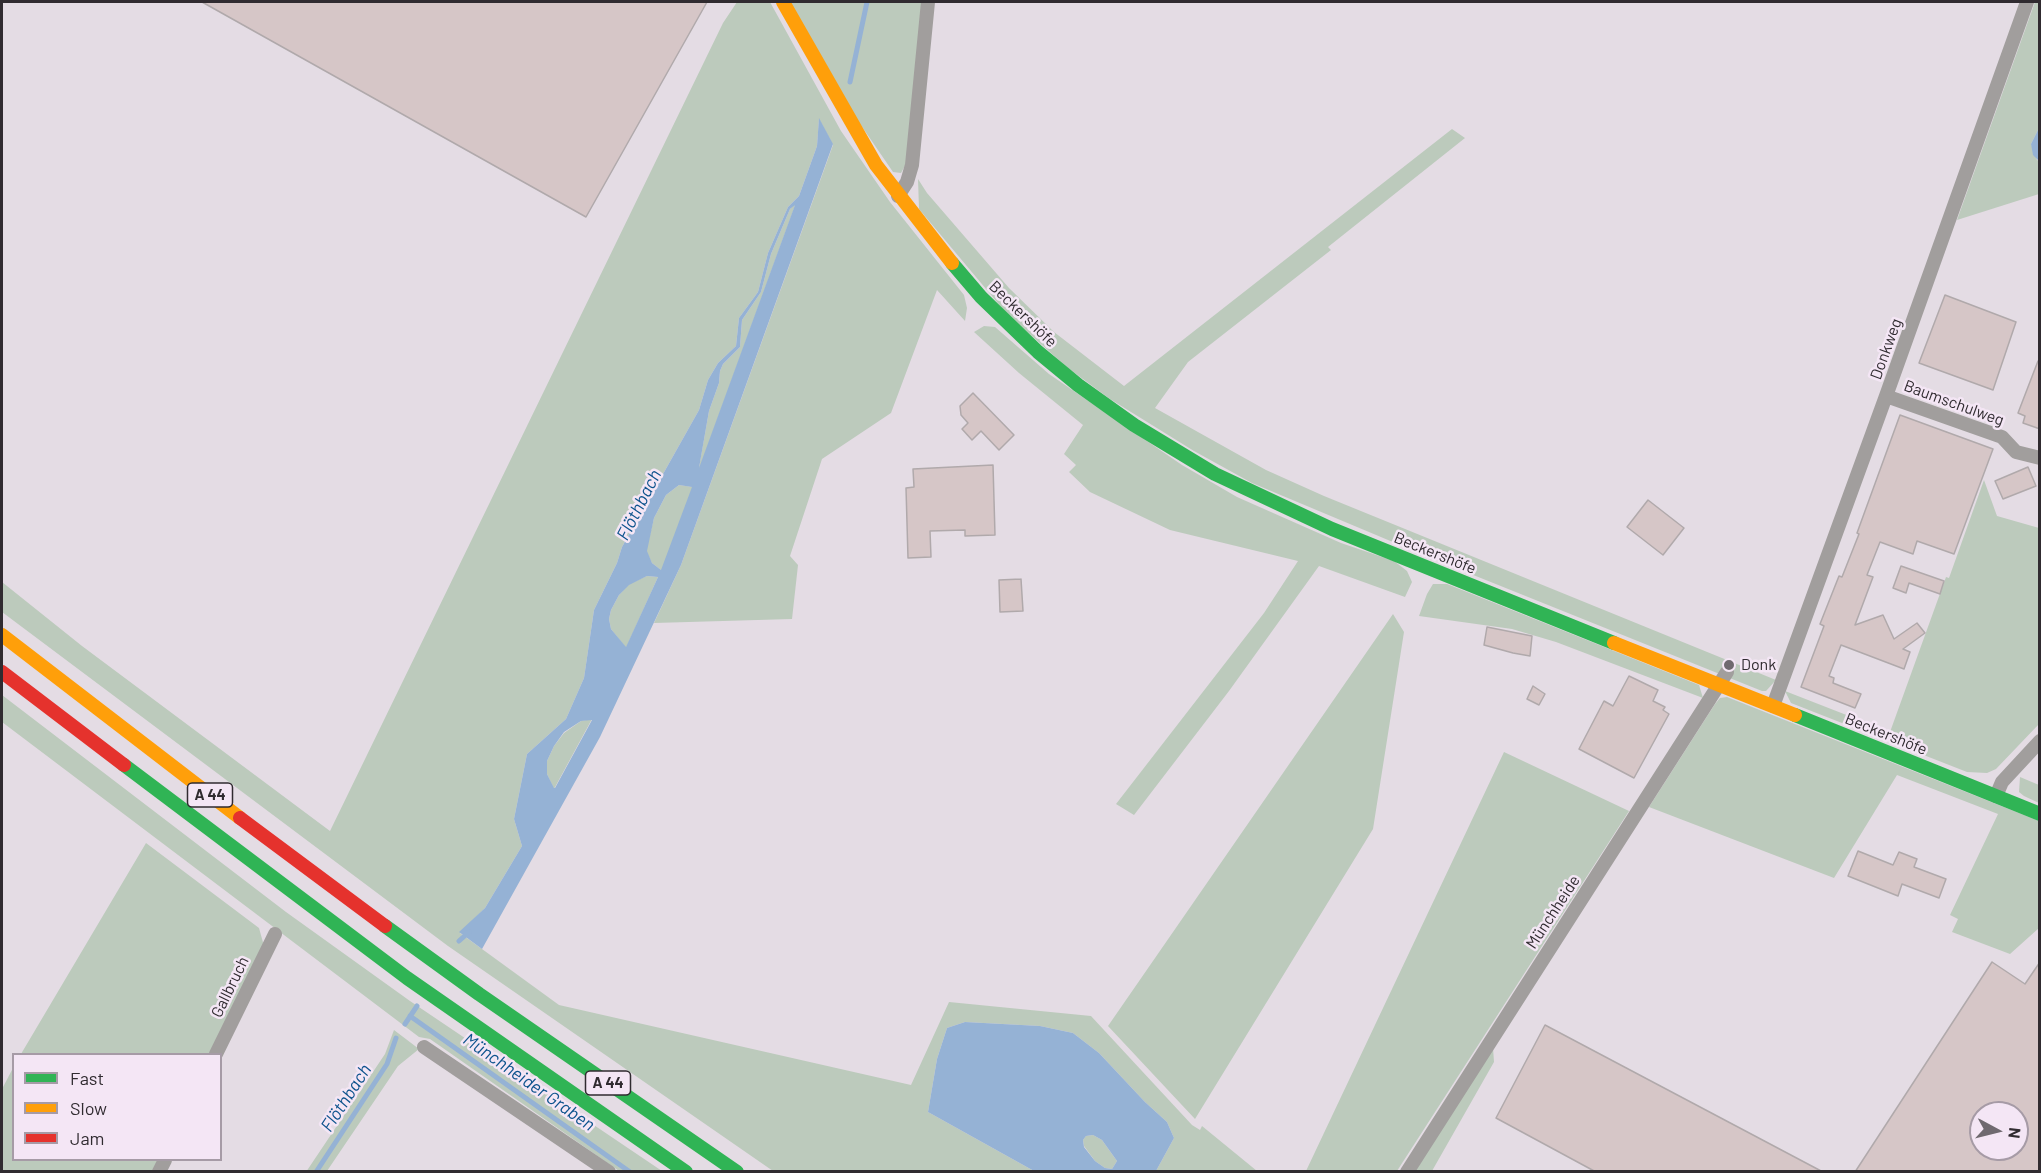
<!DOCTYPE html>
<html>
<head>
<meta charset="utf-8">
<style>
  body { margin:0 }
  #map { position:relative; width:2041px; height:1173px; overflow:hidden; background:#e4dce4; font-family:Barlow,sans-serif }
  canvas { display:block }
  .frame { position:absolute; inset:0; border:3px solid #302b30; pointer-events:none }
  .legend { position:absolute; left:12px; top:1053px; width:210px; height:108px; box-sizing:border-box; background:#f4e6f5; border:2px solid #a69ba6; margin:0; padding:8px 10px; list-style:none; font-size:18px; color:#302b30 }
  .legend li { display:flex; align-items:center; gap:12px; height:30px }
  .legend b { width:30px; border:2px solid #a69ba6 }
  .north { position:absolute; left:1969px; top:1101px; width:60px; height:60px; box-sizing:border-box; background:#f4e6f5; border:2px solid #a69ba6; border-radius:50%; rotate:97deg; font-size:16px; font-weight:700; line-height:24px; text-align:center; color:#302b30 }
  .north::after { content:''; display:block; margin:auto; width:21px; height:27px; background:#6f696f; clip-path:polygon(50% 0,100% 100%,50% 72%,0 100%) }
</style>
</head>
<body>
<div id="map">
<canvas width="2041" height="1173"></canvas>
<div class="frame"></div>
<ul class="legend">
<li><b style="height:8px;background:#30b455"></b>Fast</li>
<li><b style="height:8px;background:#ff9f0a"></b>Slow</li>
<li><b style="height:8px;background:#e5322d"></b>Jam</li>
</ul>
<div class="north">N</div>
</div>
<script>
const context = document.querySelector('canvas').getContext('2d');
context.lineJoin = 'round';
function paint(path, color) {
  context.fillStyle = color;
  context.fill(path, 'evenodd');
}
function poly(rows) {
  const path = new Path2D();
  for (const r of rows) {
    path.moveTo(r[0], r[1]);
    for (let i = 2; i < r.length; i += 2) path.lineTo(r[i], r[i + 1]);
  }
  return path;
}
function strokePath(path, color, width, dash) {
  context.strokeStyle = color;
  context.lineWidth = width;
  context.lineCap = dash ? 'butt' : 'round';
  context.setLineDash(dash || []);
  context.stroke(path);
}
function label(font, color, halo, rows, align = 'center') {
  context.font = font + ' Barlow,sans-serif';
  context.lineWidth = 5;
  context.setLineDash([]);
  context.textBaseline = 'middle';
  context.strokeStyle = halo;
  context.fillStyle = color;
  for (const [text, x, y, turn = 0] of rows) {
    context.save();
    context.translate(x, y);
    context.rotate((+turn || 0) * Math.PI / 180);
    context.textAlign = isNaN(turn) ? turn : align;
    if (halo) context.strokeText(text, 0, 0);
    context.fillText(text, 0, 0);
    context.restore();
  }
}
paint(poly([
  [737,2,770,2,841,131,890,202,964,295,967,308,965,321,937,290,891,413,822,459,790,556,798,565,792,619,654,623,681,565,833,145,819,119,817,146,799,196,788,207,768,253,758,292,739,318,736,346,718,363,708,380,699,410,622,547,617,563,594,610,584,678,566,719,527,754,514,819,522,846,485,908,460,933,559,1005,911,1085,949,1002,1091,1016,1192,1125,1200,1130,1202,1126,1257,1171,1156,1171,1174,1138,1167,1122,1145,1102,1099,1053,1073,1033,1040,1026,965,1022,947,1028,937,1059,928,1112,1034,1171,773,1171,448,946,2,612,2,582,82,646,330,831,723,23],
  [790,2,922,2,907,162,901,173,893,172,854,115],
  [2035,2,2039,2,2039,128,2031,144,2037,160,2039,161,2039,194,1957,220],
  [1452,129,1465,138,1328,247,1331,250,1188,362,1155,408,1266,470,1324,496,1776,680,1766,691,1762,691,1431,558,1252,483,1194,451,1110,399,1068,368,1007,314,919,209,918,179,927,193,1009,288,1054,332,1124,386],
  [796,203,698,473,709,411,719,383,720,371,723,364,740,347,742,320,761,292,771,254,790,209],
  [984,326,995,327,1049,374,1182,465,1237,497,1341,543,1394,561,1407,571,1412,582,1405,597,1319,566,1229,691,1134,815,1116,804,1264,613,1298,561,1170,530,1090,492,1069,472,1076,465,1064,454,1083,425,1019,373,974,332],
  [1984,480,1997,516,2039,528,2039,724,1996,769,1987,773,1967,772,1791,703,1785,691,1890,732,1946,577,1949,578],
  [679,485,693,487,662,571,652,563,646,551,654,518,666,495],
  [647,576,658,577,626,648,611,629,609,619,611,610,619,595,629,584],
  [1433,584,1447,584,1699,685,1703,698,1556,642,1512,629,1419,616,1427,594],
  [1393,614,1404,632,1373,829,1195,1119,1108,1026],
  [2,695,286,912,410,1001,662,1171,619,1171,430,1039,419,1037,2,722],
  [1727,697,2039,821,2039,928,2010,954,1952,932,1958,919,1950,915,1998,814,1897,775,1834,878,1649,807,1715,704,1720,698],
  [592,719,554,789,547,774,547,761,554,746,564,733,581,721],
  [1504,752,1629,811,1397,1171,1306,1171],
  [2020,777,2039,785,2039,803,2024,796,2019,792],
  [146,843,259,928,264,946,211,1054,21,1054],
  [394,1030,419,1049,398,1066,327,1171,306,1172,385,1054],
  [1493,1048,1494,1062,1432,1171,1414,1172],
  [13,1068,14,1160,160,1160,154,1171,2,1172,2,1089],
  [1093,1135,1102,1140,1117,1161,1112,1169,1105,1168,1095,1161,1084,1146,1083,1140,1086,1136]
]), '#bccabc');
paint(poly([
  [819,118,833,144,681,565,600,737,482,949,459,932,485,908,522,846,514,819,527,754,566,719,584,678,594,610,617,563,622,547,699,410,708,380,718,363,736,346,739,318,758,292,768,253,788,207,799,196,817,146],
  [795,205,699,468,709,411,719,383,720,371,723,364,740,347,742,320,761,292,771,254,790,209],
  [679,485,692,487,661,570,652,563,647,551,654,518,666,495],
  [647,576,658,577,626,647,611,629,609,619,611,610,619,595,629,585],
  [592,720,555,788,554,788,547,774,547,761,554,746,564,732,581,721],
  [2039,128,2039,161,2033,155,2031,144],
  [965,1022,1040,1026,1073,1033,1099,1053,1145,1102,1167,1122,1174,1138,1156,1171,1034,1171,928,1112,937,1059,947,1028],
  [1093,1135,1102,1140,1117,1161,1112,1169,1105,1168,1095,1161,1084,1147,1083,1140,1086,1136]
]), '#95b2d5');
strokePath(poly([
  [850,82,867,2],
  [459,941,469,932],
  [410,1016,630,1172],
  [405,1024,417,1006],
  [316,1172,387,1064,396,1038]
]), '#95b2d5', 5);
const building = poly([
  [202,2,707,2,586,217,202,2],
  [1945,295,2016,322,1993,390,1919,363,1945,295],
  [2038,361,2040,361,2040,429,2023,423,2025,416,2018,413,2038,361],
  [973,393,1014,435,999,450,981,431,972,440,962,429,968,423,961,415,960,406,973,393],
  [1900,415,1993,449,1954,554,1917,541,1913,554,1880,542,1867,575,1873,577,1855,625,1883,615,1894,639,1917,623,1925,633,1903,649,1910,652,1904,669,1841,645,1829,676,1834,678,1833,683,1861,694,1855,708,1801,687,1824,626,1820,624,1839,576,1842,577,1859,534,1857,533,1900,415],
  [993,465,995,535,965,536,965,530,930,531,931,557,908,558,906,488,914,487,913,469,993,465],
  [2028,467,2036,486,2003,499,1995,481,2028,467],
  [1648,500,1684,528,1663,555,1627,527,1648,500],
  [1901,566,1944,581,1940,594,1909,583,1906,593,1893,588,1901,566],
  [1021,579,1023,611,1000,612,999,580,1021,579],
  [1487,627,1532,636,1530,656,1513,653,1484,645,1487,627],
  [1629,676,1658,690,1653,701,1665,707,1663,710,1669,714,1634,778,1579,749,1604,701,1613,706,1629,676],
  [1533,686,1545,694,1539,705,1527,699,1533,686],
  [1858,851,1893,865,1899,852,1917,859,1914,867,1946,879,1939,898,1902,884,1898,896,1848,876,1858,851],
  [1992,962,2025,984,2040,962,2040,1172,1855,1172,1992,962],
  [1981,1113,2017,1113,2017,1149,1981,1149,1981,1113],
  [1545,1025,1823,1172,1596,1172,1496,1118,1545,1025]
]);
paint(building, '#d6c6c7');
strokePath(building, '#b0a9ab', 1.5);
strokePath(poly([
  [898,196,907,182,912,165,928,2],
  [1886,396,2002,437,2016,452,2040,458],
  [1773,706,1886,396,2027,2],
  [1996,796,2002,782,2040,741],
  [424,1047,609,1172],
  [216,1054,275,934],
  [159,1172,165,1160],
  [1407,1172,1727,672]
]), '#a19e9d', 14);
strokePath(poly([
  [952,263,981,297,1038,352,1078,385,1134,425,1215,474,1332,529,1614,643],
  [1795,715,2040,814],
  [124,765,407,978,686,1172],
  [385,926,479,994,737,1172]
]), '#30b455', 14);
strokePath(poly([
  [783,2,876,165,952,263],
  [2,635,240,818],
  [1614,643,1795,715]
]), '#ff9f0a', 14);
strokePath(poly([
  [2,672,124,765],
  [240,818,385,926]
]), '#e5322d', 14);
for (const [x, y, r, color] of [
  [1729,665,6,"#6f696f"]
]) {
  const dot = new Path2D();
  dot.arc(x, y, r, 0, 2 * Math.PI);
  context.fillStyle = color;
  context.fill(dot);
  strokePath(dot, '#f4e6f5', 2);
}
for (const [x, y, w] of [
  [210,795,45],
  [608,1083,45]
]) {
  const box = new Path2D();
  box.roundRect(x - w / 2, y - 12, w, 24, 4.5);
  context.fillStyle = '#f4e6f5';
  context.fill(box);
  strokePath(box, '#302b30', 1.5);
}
label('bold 15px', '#302b30', null, [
  ["A 44",210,795],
  ["A 44",608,1083]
]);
label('16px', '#302b30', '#f4e6f5', [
  ["Beckershöfe",1023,314,44],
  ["Donkweg",1886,349,-70],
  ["Baumschulweg",1954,403,20],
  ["Beckershöfe",1435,553,22],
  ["Beckershöfe",1886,734,22],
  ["Münchheide",1553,912,-57],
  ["Gallbruch",230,987,-64]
]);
label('16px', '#302b30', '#f4e6f5', [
  ["Donk",1741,665]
], 'left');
label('italic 18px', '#0d538d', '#f4e6f5', [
  ["Flöthbach",639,505,-63],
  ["Münchheider Graben",529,1082,35],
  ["Flöthbach",346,1098,-57]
]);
</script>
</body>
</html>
